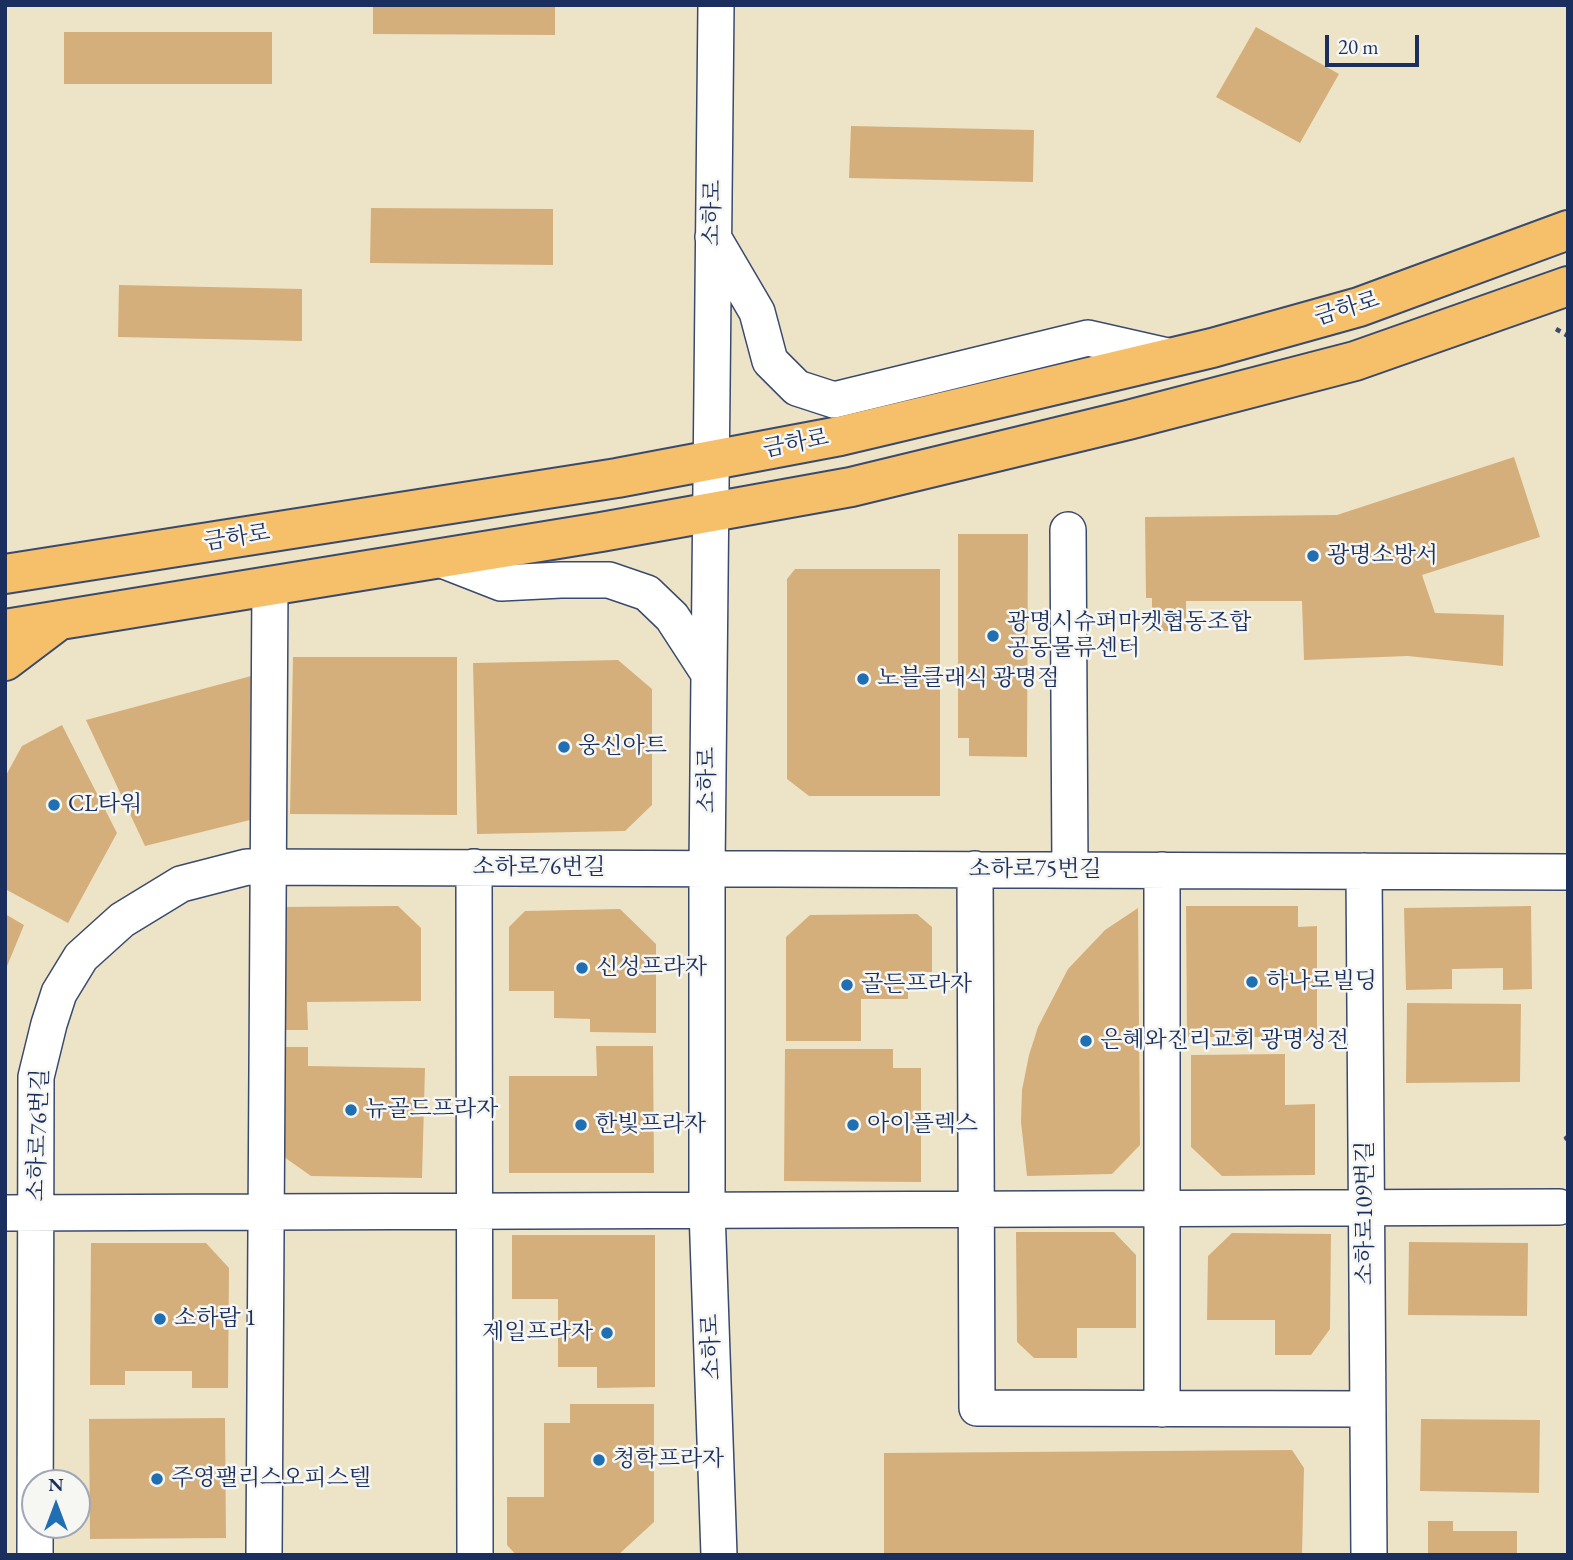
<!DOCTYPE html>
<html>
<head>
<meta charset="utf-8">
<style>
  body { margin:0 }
  #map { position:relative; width:1573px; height:1560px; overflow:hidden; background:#ede4c8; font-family:"EB Garamond",serif }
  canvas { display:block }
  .frame { position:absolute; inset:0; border:7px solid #1b2f5e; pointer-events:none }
  .north { position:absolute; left:21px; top:1469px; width:70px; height:70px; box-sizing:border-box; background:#f6f6f2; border:2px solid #9ea6b7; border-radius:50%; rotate:0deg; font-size:19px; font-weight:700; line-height:28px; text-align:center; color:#1b2f5e }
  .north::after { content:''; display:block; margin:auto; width:24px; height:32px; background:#1f6fb2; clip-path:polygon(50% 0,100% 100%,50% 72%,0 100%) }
  .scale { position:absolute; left:1325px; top:35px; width:94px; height:32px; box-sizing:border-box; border:4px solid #1b2f5e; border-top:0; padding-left:9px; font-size:21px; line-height:24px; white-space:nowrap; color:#1b2f5e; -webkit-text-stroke:5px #f6f6f2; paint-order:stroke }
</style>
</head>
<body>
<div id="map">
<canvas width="1573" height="1560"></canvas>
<div class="frame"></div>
<div class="north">N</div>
<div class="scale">20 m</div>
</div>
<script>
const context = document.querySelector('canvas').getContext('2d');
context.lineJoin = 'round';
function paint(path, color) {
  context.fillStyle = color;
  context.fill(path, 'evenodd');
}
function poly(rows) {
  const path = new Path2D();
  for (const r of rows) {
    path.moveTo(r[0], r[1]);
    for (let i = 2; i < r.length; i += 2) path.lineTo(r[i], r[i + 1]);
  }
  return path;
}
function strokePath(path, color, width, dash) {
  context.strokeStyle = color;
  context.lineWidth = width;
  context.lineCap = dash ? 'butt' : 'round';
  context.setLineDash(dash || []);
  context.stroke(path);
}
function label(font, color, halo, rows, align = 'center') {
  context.font = font + ' "EB Garamond","Noto Serif KR",serif';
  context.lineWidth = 5;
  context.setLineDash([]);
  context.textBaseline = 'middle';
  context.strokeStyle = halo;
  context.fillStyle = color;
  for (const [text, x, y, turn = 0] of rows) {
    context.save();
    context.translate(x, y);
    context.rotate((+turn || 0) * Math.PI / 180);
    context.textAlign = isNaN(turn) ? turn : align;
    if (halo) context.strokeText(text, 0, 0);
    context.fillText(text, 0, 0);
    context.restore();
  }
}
paint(poly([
  [373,5,555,5,555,35,373,34],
  [1256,27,1339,74,1300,143,1216,97],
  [64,32,272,32,272,84,64,84],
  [851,126,1034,130,1033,182,849,178],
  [371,208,553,209,553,265,370,263],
  [119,285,302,289,302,341,118,337],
  [1514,457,1540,537,1422,575,1435,613,1504,615,1503,666,1408,656,1304,660,1302,601,1186,601,1186,631,1152,631,1152,598,1146,598,1145,517,1337,515],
  [958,534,1028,534,1027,757,969,756,969,738,958,738],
  [795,569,940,569,940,796,809,796,787,779,787,579],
  [293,657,457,657,457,815,290,814],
  [618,660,652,689,652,805,625,831,477,834,473,663],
  [255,675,250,820,145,846,86,720],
  [62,725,117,833,68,923,5,889,5,777,22,746],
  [398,906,421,928,421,1001,307,1002,308,1030,279,1030,278,907],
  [1186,906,1298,906,1298,927,1317,926,1317,1037,1187,1037],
  [1531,906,1532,989,1503,990,1503,968,1452,969,1452,989,1406,990,1404,908],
  [1138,908,1140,1145,1112,1174,1027,1176,1021,1122,1022,1090,1029,1055,1038,1027,1068,969,1105,930],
  [620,909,656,944,656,1033,590,1032,590,1019,554,1018,554,991,509,991,509,927,525,911],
  [5,914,24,925,5,971],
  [917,914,932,927,932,972,908,972,908,999,861,999,861,1041,786,1041,786,937,810,915],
  [1407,1003,1521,1004,1520,1082,1406,1083],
  [596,1046,653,1046,654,1173,509,1173,509,1076,597,1076],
  [280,1047,308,1047,308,1066,425,1068,422,1178,311,1176,277,1152],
  [785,1049,893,1049,893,1068,921,1068,921,1182,784,1181],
  [1285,1054,1285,1105,1315,1104,1315,1175,1222,1176,1191,1147,1191,1055],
  [1016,1232,1114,1232,1136,1255,1136,1328,1077,1328,1077,1358,1034,1358,1017,1342],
  [1232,1233,1331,1234,1330,1329,1311,1355,1275,1355,1275,1320,1207,1320,1208,1256],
  [512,1235,655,1235,655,1387,597,1388,597,1367,558,1367,558,1299,512,1299],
  [1409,1242,1528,1243,1527,1316,1408,1315],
  [91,1243,206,1243,229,1268,228,1388,192,1388,192,1371,125,1371,125,1385,90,1385],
  [570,1404,654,1404,654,1522,618,1555,516,1555,507,1545,507,1497,544,1497,544,1423,570,1423],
  [225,1418,226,1538,90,1539,89,1419],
  [1421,1419,1540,1420,1539,1493,1420,1491],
  [1292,1450,1304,1468,1302,1555,884,1555,884,1453],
  [1428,1521,1453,1521,1453,1531,1517,1531,1517,1555,1428,1555]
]), '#d5af7b');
const minor = poly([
  [716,5,707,868,707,1210,719,1555],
  [713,237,757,312,770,361,797,388,834,400,1088,338,1172,357],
  [1068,530,1070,870],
  [437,558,501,583,561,580,609,580,647,593,672,617,709,674],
  [474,867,475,1555],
  [975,869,977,1408,1368,1409],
  [1364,871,1369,1555],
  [5,1213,1559,1207],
  [1162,1409,1162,870],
  [35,1555,36,1077,49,1024,59,993,81,957,122,920,181,884,247,867,1568,872],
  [264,1555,270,585]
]);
const major = poly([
  [5,574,617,478,840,436,1212,348,1359,307,1568,230],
  [5,629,601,532,851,487,1128,420,1355,361,1568,286],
  [5,661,54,624]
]);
strokePath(minor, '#3a4a6e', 38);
strokePath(major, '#3a4a6e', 42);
strokePath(poly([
  [1556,329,1568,336],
  [1568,1137,1566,1138,1568,1140]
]), '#3a4a6e', 4.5, [5, 5]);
strokePath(minor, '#fff', 35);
strokePath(major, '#f6c06b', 38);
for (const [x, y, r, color] of [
  [1313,556,7,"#1f6fb2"],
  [993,636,7,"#1f6fb2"],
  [863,679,7,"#1f6fb2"],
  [564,747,7,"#1f6fb2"],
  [54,805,7,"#1f6fb2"],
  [582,968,7,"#1f6fb2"],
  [1252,982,7,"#1f6fb2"],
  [847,985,7,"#1f6fb2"],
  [1086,1041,7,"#1f6fb2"],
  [351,1110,7,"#1f6fb2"],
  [581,1125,7,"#1f6fb2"],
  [853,1125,7,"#1f6fb2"],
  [160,1319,7,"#1f6fb2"],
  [607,1333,7,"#1f6fb2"],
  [599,1460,7,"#1f6fb2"],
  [157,1479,7,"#1f6fb2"]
]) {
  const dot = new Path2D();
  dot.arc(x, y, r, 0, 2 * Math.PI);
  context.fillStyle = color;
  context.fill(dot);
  strokePath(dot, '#f6f6f2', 2.5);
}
label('23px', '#1b2f5e', '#f6f6f2', [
  ["소하로",713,213,-89],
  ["금하로",1347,309,-17],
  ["금하로",796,444,-11],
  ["금하로",237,538,-9],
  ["소하로",708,780,-90],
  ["소하로76번길",539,868],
  ["소하로75번길",1035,870],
  ["소하로76번길",39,1135,-88],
  ["소하로109번길",1366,1213,-90],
  ["소하로",712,1347,-92]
]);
label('23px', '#1b2f5e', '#f6f6f2', [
  ["광명소방서",1327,556],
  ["광명시슈퍼마켓협동조합",1007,623],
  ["공동물류센터",1007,649],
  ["노블클래식 광명점",877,679],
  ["웅신아트",578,747],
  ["CL타워",68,805],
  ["신성프라자",596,968],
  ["하나로빌딩",1266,982],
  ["골든프라자",861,985],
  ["은혜와진리교회 광명성전",1100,1041],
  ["뉴골드프라자",365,1110],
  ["한빛프라자",595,1125],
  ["아이플렉스",867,1125],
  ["소하람 1",174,1319],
  ["제일프라자",593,1333,"right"],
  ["청학프라자",613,1460],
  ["주영팰리스오피스텔",171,1479]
], 'left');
</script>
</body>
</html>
